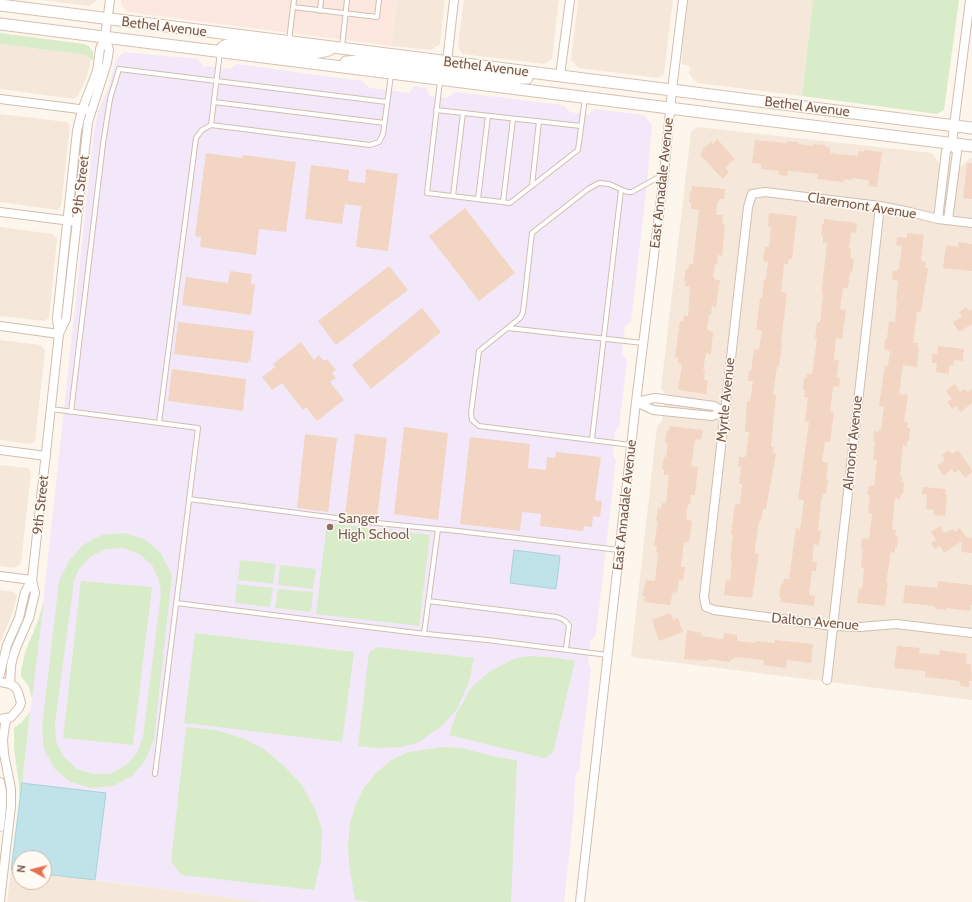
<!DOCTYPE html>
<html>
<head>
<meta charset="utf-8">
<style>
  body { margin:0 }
  #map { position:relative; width:972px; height:902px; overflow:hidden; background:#fdf6ec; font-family:Cabin,sans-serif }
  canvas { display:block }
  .north { position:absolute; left:12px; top:850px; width:40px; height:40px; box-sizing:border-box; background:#fffaf3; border:1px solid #cabbb1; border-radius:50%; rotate:277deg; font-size:11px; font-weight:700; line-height:16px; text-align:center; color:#7a5c4d }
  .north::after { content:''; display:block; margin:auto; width:14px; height:18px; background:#e76f51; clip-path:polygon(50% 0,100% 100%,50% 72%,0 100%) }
</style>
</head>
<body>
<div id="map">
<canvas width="972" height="902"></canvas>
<div class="north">N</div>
</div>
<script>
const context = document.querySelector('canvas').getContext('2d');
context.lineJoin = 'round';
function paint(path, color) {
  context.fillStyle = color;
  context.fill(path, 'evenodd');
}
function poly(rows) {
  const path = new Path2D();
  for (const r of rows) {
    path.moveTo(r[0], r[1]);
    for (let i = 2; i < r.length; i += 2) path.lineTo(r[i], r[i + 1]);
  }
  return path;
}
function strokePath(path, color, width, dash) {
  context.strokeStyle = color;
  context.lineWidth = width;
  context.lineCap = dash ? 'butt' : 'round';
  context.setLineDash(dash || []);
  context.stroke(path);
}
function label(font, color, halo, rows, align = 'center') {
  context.font = font + ' Cabin,sans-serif';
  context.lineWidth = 3;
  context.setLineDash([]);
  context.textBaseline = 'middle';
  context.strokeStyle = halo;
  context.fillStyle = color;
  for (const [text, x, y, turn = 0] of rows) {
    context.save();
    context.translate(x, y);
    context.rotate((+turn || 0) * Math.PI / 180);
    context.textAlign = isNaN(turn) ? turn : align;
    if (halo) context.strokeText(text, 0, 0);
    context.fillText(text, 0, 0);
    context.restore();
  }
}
paint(poly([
  [41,0,97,0,89,6],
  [397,0,445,0,440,44,431,50,391,46],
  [464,0,559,0,552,59,544,64,462,54,458,46],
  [578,0,673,0,664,74,658,78,579,68,571,60],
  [688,0,813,0,802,96,697,83,689,74,690,66,682,64,683,36],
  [0,44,87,55,91,59,90,65,86,79,78,96,74,99,0,89],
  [0,114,67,122,70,126,61,206,57,210,0,202],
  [697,127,932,153,940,164,961,166,970,158,972,158,972,700,631,657,657,426,662,421,665,394,661,388,691,132],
  [0,227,53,234,57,239,49,318,44,321,0,316],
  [0,340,41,345,45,350,35,441,30,444,0,440],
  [0,465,28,468,31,473,21,563,15,568,0,566],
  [0,590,14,592,17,596,11,617,0,643],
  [11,870,20,871,20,882,44,882,44,874,265,902,7,902]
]), '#f5e8da');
paint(poly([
  [121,0,397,0,391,46,127,12,121,4]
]), '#fde8e0');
paint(poly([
  [124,52,198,59,203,66,230,69,237,64,362,81,370,88,408,93,415,86,426,88,430,96,447,98,456,92,563,105,570,112,588,115,595,109,644,115,652,125,646,193,631,321,625,327,622,354,627,361,619,427,615,431,613,455,616,460,596,635,591,640,588,663,591,669,579,771,576,774,574,797,575,800,564,902,265,902,95,880,106,794,22,783,44,594,94,131,98,112,109,86,116,59]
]), '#f3e8fa');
paint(poly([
  [813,0,959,0,944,110,937,114,802,96],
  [0,33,84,44,89,46,93,52,93,60,91,59,87,55,0,44],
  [327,523,430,535,419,626,316,614],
  [124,533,144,539,161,553,172,576,154,739,146,759,132,776,113,786,91,788,70,782,54,768,44,749,42,727,59,581,69,561,83,545,102,535],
  [123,548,139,554,152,565,159,581,161,593,143,737,137,753,125,766,110,774,93,774,77,769,64,757,56,742,55,724,74,580,79,569,90,557,106,549],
  [240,560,276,564,273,584,238,580],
  [280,565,316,569,313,589,278,585],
  [81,581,152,587,133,745,63,738],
  [237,584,273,588,270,607,235,603],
  [278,589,313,592,311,612,275,608],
  [44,601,32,699,29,687,21,676,21,671,25,652,38,621],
  [195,633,354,652,342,742,184,723],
  [377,647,474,658,469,682,457,709,442,726,417,743,401,747,376,748,358,746,369,653],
  [532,656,558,658,575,661,553,753,544,758,449,735,457,712,472,687,489,672,516,658],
  [30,712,20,803,19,785,14,749,14,728,22,722],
  [186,727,216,730,245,739,265,750,283,765,301,784,314,807,322,829,321,861,314,890,181,875,171,861],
  [443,747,461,748,497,757,517,760,511,902,371,902,355,900,349,864,348,845,350,824,355,806,364,788,376,773,390,761,408,752]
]), '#d8ecc9');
const water = poly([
  [514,550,560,556,556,589,510,583,514,550],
  [22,783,106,793,95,880,44,874,44,858,20,858,20,871,11,870,22,783]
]);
paint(water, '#bfe3e8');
strokePath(water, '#a5d3da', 1);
paint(poly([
  [717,139,735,159,725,168,729,172,723,179,700,155,703,151,702,150,711,142,713,144],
  [755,140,787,143,787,141,798,142,798,144,813,146,813,144,826,145,825,147,830,147,830,153,858,156,858,151,864,152,864,150,882,152,877,187,868,186,869,181,867,180,852,178,852,180,844,179,843,182,817,179,818,174,790,171,788,171,787,176,779,175,779,171,761,169,761,164,752,163],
  [206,153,242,158,243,155,296,162,286,232,259,229,256,255,200,247,201,237,195,236],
  [967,163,972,163,972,199,963,198],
  [311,165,349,170,348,181,365,183,366,169,398,174,388,251,356,247,361,206,345,204,342,224,305,219],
  [692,186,725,189,724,199,720,199,717,204,716,215,723,215,722,224,725,225,722,256,718,255,717,264,715,264,713,278,715,278,715,280,720,280,716,307,712,306,711,315,709,314,707,330,713,332,711,354,706,353,703,370,705,370,704,380,708,381,706,394,678,390,682,364,678,363,678,358,675,357,680,321,683,321,684,316,688,316,690,287,685,286,686,281,684,281,686,269,688,270,689,264,693,264,696,236,699,210,691,209,691,203,689,202,690,191,692,191],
  [465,208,515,273,479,301,429,236],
  [769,213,797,216,792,259,789,259,788,264,784,264,781,292,787,293,781,344,782,344,779,367,777,367,773,395,776,395,771,447,774,447,773,453,776,453,766,509,763,509,761,521,759,521,755,549,755,553,759,554,752,598,724,595,726,580,730,581,732,561,730,561,733,535,731,534,735,504,740,504,742,484,739,484,741,467,738,467,739,457,745,457,746,455,749,432,745,432,747,401,750,401,753,381,748,381,749,371,751,371,754,349,759,350,762,330,756,330,760,298,762,298,764,279,766,279,768,262,763,261,765,247,769,247,771,227,768,226],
  [824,219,857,223,856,233,851,232,849,248,851,248,850,258,854,259,852,272,850,272,848,288,843,288,840,309,846,310,842,339,836,338,834,360,839,360,837,377,840,378,839,387,834,386,833,388,830,411,834,412,830,442,825,442,822,462,828,463,826,480,828,480,826,494,823,493,821,502,818,531,821,531,819,545,814,544,812,562,817,562,816,571,812,571,809,594,810,595,815,596,814,606,780,602,781,597,779,597,781,584,783,584,784,579,789,579,796,528,800,529,804,500,798,499,809,422,805,422,808,397,804,397,805,391,803,390,804,378,806,378,807,374,812,374,817,339,815,339,817,322,820,322,823,294,822,294,822,288,827,243,823,243,823,235,821,235,822,224,824,224],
  [907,233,924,235,921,261,926,262,925,267,928,268,921,312,917,312,913,343,918,343,918,348,919,348,917,367,903,365,899,394,908,395,904,422,908,422,907,428,910,428,909,441,907,441,907,446,903,445,900,476,902,476,901,482,904,482,903,494,901,494,900,499,895,498,892,529,896,530,895,536,898,536,897,547,895,547,895,553,891,552,886,583,888,583,885,606,857,603,859,588,862,589,864,568,861,568,863,549,861,549,862,539,869,538,872,514,868,513,870,495,867,495,869,486,874,486,877,460,873,460,875,442,873,441,874,431,879,432,879,430,881,430,884,407,879,406,885,365,888,366,890,351,888,351,888,350,884,349,885,339,887,339,889,321,895,322,897,300,896,300,898,281,892,280,893,271,897,271,898,269,899,269,902,246,896,245,897,237,907,238],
  [958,242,972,244,972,271,943,268,946,245,958,247],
  [389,266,408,290,336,345,318,321],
  [230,271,252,274,251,284,255,284,251,315,182,305,186,277,228,283],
  [966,307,969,311,972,309,972,324,959,332,953,322,962,317,959,312],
  [422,308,441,332,371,389,352,365],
  [178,322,254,331,250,362,248,360,248,363,174,354],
  [301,342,314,360,319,355,324,361,327,359,336,370,332,373,336,378,330,382,344,400,317,421,306,407,303,410,282,383,272,390,262,377,275,367,273,364],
  [938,346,964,349,963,361,954,360,953,366,949,365,949,374,936,372,937,363,932,363,932,354,937,354],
  [172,369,246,379,243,411,168,401],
  [955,384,960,392,965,389,968,392,972,389,972,403,961,412,956,406,952,409,947,402,952,399,946,391],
  [669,426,703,430,701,440,696,439,695,441,691,466,698,467,695,495,691,495,690,504,688,504,686,518,687,518,687,520,692,521,689,542,685,542,684,543,681,567,685,567,683,581,679,580,677,593,673,592,670,605,644,602,645,596,642,596,646,580,655,581,658,552,656,552,657,546,654,545,658,521,656,521,658,508,661,509,662,503,666,503,669,475,664,475,664,470,662,469,664,457,666,457,668,443,665,443,667,430,669,431],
  [404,427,448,433,438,520,394,514],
  [305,434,337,438,328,512,297,508],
  [355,434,387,438,377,518,345,514],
  [470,437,530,444,528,468,546,470,547,457,555,458,556,452,601,457,595,500,602,501,600,517,593,516,592,527,584,526,583,531,540,526,541,514,522,512,520,531,460,524],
  [949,450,952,454,958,450,972,470,972,472,965,478,959,470,954,473,952,469,944,476,937,466,945,460,942,455],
  [923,487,946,489,945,494,947,495,945,516,933,515,934,510,926,509,927,494,922,494],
  [940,526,944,533,953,529,955,532,960,528,966,537,972,538,972,553,961,552,962,541,944,553,940,546,935,549,931,543,936,540,931,532],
  [938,581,972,585,972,605,971,605,970,611,946,608,946,610,935,609,935,606,903,603,905,585,937,588],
  [670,613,673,620,678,618,683,632,659,641,652,620],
  [687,630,702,633,701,636,723,639,724,633,737,635,737,641,755,643,756,641,775,643,775,640,813,644,811,663,787,660,786,668,763,665,764,660,735,657,734,659,731,659,730,662,708,659,708,661,684,659],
  [897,646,920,648,919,653,939,655,940,650,967,654,966,664,971,664,972,681,969,681,969,687,960,686,960,681,925,677,925,671,894,668]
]), '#f3d5c3');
const lane = poly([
  [293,7,294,0],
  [320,11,321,0],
  [289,41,293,7,377,17,379,0],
  [342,47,347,0],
  [440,81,427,193,510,203,578,150,585,98],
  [214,102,385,123],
  [436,110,581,126],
  [211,125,220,52],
  [532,186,539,121],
  [453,196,463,113],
  [478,199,488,116],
  [503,202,513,119],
  [508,328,643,343],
  [51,409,198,428,155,774],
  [71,412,103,144,110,99,119,69,387,102],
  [159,423,196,138,202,130,211,125,370,145,379,142,383,134,391,75],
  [592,439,621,190],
  [631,445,479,426,472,420,471,413,479,351,515,322,520,318,523,312,532,233,588,189,599,183,609,184,627,192,632,192,664,174],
  [189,499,367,522,458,531,619,550],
  [428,601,557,617,564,620,569,625,566,649],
  [176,603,417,633,487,640,608,655],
  [424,634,438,529]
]);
const street = poly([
  [447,62,454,0],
  [560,76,570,0],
  [0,99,87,110],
  [0,212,71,221],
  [938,219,946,151,952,144,954,126,970,0],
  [948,220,957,152,952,144],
  [972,223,938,219,910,212,880,206,765,192,752,194,748,207,704,597,706,607,714,610,833,626,860,627,896,624,972,633],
  [0,326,59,334],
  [59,334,66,319,88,122,107,63,109,50,105,37],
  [636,402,655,398,714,406,724,412],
  [636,402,653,410,712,416,724,412],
  [0,450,46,456],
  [0,576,32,580],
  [0,674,7,645,19,618,25,592,32,580],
  [827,680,880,206],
  [0,682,10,684,15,687,18,692,21,703,19,708,11,717,0,719],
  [10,684,11,666,13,657,16,648,29,618,35,593,32,580,59,334,57,318,77,131,82,110,97,71,100,49,105,37,110,0],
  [0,782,2,791,2,806,0,827],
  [0,901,11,806,11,789,4,754,3,740,5,724,8,718],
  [580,902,636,402,664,174,672,90,683,0]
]);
const secondary = poly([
  [0,5,972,128],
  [0,24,972,146],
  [220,51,223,47,227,45,233,44,314,53,329,50],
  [346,62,361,61,428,69,436,69,443,67,447,62],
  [442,78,452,73,459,73,511,78,527,78]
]);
strokePath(lane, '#d1beb0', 6);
strokePath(street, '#d1beb0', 10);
strokePath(secondary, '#d6c0b0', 13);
strokePath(lane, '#fff', 4);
strokePath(street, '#fff', 8);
strokePath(secondary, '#fff', 11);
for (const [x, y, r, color] of [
  [330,527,4,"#8d6e63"]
]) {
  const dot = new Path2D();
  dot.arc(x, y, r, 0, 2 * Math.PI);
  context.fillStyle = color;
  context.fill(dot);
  strokePath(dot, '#fffaf3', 1.5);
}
label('14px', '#7a5c4d', '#fffaf3', [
  ["Bethel Avenue",164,27,7],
  ["Bethel Avenue",486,67,7],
  ["Bethel Avenue",807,107,7],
  ["East Annadale Avenue",662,183,-84],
  ["9th Street",81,185,-83],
  ["Claremont Avenue",862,206,9],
  ["Myrtle Avenue",726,400,-84],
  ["Almond Avenue",853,443,-84],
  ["9th Street",41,505,-84],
  ["East Annadale Avenue",625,505,-84],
  ["Dalton Avenue",815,622,5]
]);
label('14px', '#785e54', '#fffaf3', [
  ["Sanger",338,519],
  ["High School",338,535]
], 'left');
</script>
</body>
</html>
